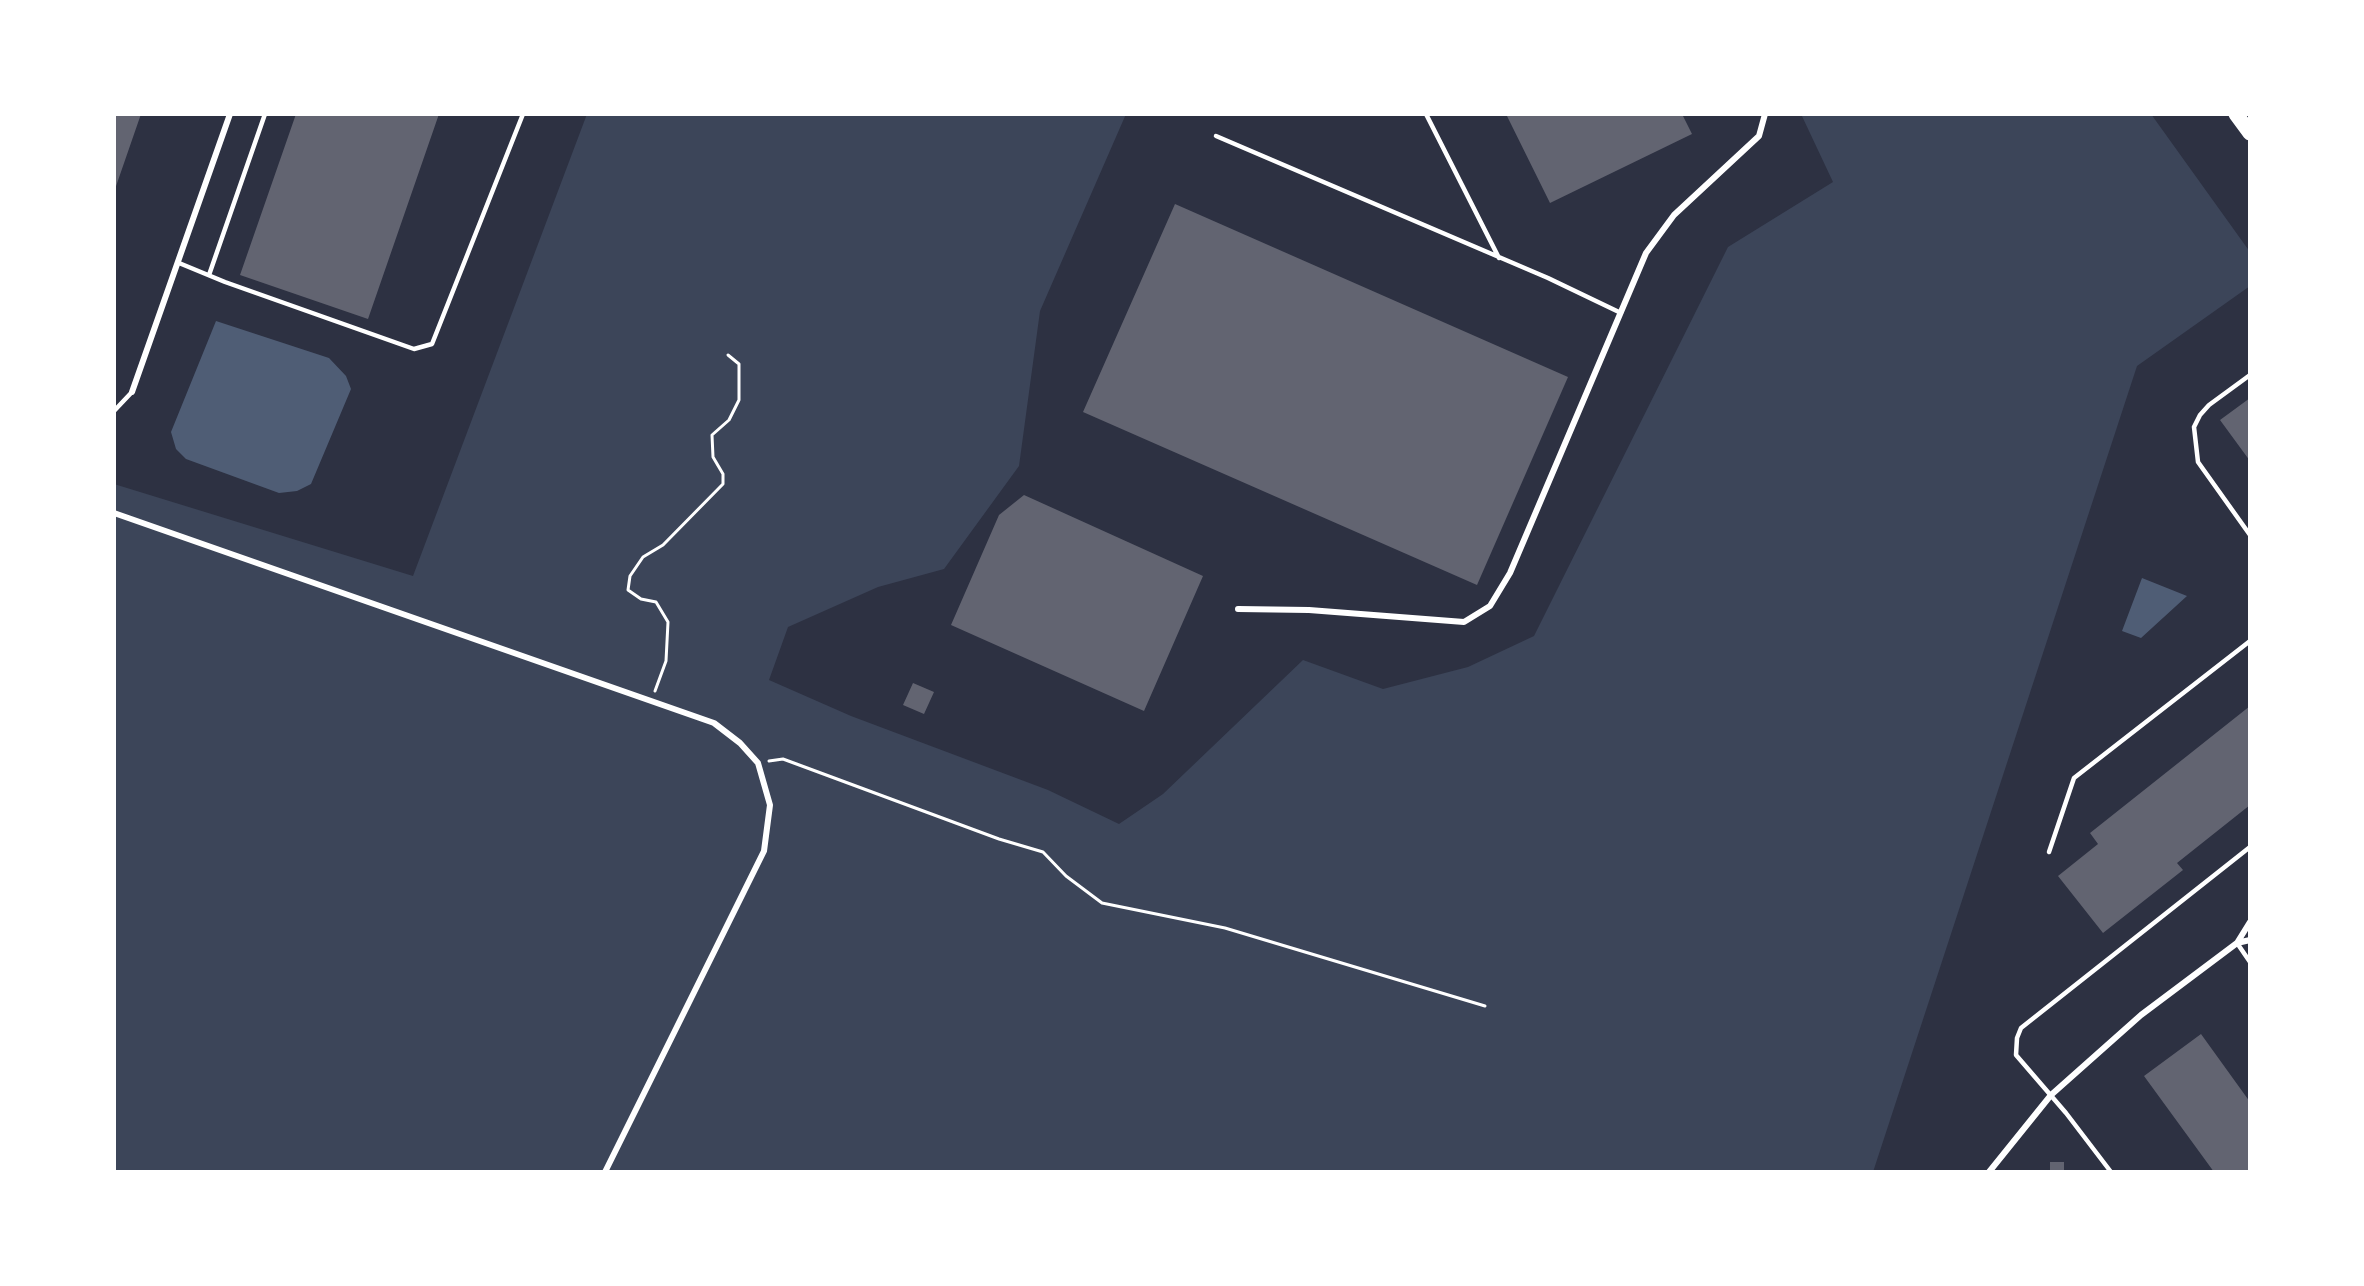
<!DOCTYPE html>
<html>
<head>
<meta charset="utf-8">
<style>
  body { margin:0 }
  #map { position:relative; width:2364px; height:1286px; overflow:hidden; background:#2d3142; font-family:Lato,sans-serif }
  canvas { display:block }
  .frame { position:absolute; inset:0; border:116px solid #fff; pointer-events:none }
</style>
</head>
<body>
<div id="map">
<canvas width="2364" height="1286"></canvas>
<div class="frame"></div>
</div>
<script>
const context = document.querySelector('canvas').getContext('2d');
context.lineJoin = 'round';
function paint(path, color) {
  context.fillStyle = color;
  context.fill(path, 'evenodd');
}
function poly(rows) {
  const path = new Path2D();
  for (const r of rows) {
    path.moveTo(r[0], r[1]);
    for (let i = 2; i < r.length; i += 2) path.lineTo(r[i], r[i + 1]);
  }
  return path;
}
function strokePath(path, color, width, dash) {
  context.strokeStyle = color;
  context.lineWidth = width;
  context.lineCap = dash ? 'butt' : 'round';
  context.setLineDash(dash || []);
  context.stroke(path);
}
paint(poly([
  [587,114,1126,114,1040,311,1019,466,944,569,878,587,788,627,769,680,851,716,1048,790,1119,824,1163,794,1303,660,1383,689,1468,667,1534,636,1728,247,1833,182,1801,114,2151,114,2250,252,2250,286,2137,366,1873,1172,114,1172,114,484,413,576]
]), '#3c4559');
paint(poly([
  [216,321,329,358,346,376,351,389,311,484,297,491,279,493,186,459,176,449,171,432],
  [2142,578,2187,596,2141,638,2122,631]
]), '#4f5d75');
paint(poly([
  [114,114,141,114,114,192],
  [296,114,439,114,368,319,240,275],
  [1506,114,1682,114,1692,134,1550,203],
  [1175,204,1568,377,1477,585,1083,412],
  [2250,398,2250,461,2220,420],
  [1024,495,1203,576,1144,711,951,625,999,515],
  [913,683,934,692,924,714,903,705],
  [2250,706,2250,805,2177,863,2183,870,2103,933,2058,876,2098,844,2090,833],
  [2201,1034,2250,1102,2250,1172,2214,1172,2144,1076],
  [2050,1162,2064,1162,2064,1172,2050,1172]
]), '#626471');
strokePath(poly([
  [655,691,666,661,668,622,656,602,641,599,628,590,630,576,643,557,663,545,723,484,723,474,713,457,712,435,729,420,739,400,739,364,728,355],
  [769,761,783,759,999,839,1043,852,1066,876,1102,903,1225,928,1485,1006]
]), '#fff', 3);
strokePath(poly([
  [1426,114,1499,258],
  [1216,136,1548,278,1621,313],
  [179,263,225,282,414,349,432,344,523,114],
  [209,275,265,114],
  [2250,375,2209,405,2200,415,2194,427,2198,462,2250,535],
  [114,411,132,392],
  [2049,852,2074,778,2250,641],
  [2237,943,2250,962],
  [2111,1172,2066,1113,2016,1055,2017,1038,2021,1028,2250,847]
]), '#fff', 4.5);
strokePath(poly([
  [132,392,230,114],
  [114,513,714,723,740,743,758,763,770,805,764,851,605,1172],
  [1238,609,1309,610,1464,622,1490,606,1510,573,1646,253,1674,215,1759,136,1765,114],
  [2237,943,2250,940],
  [1989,1172,2051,1095,2141,1015,2237,943,2250,922]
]), '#fff', 6);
strokePath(poly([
  [2236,114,2250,133]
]), '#fff', 15);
</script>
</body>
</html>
